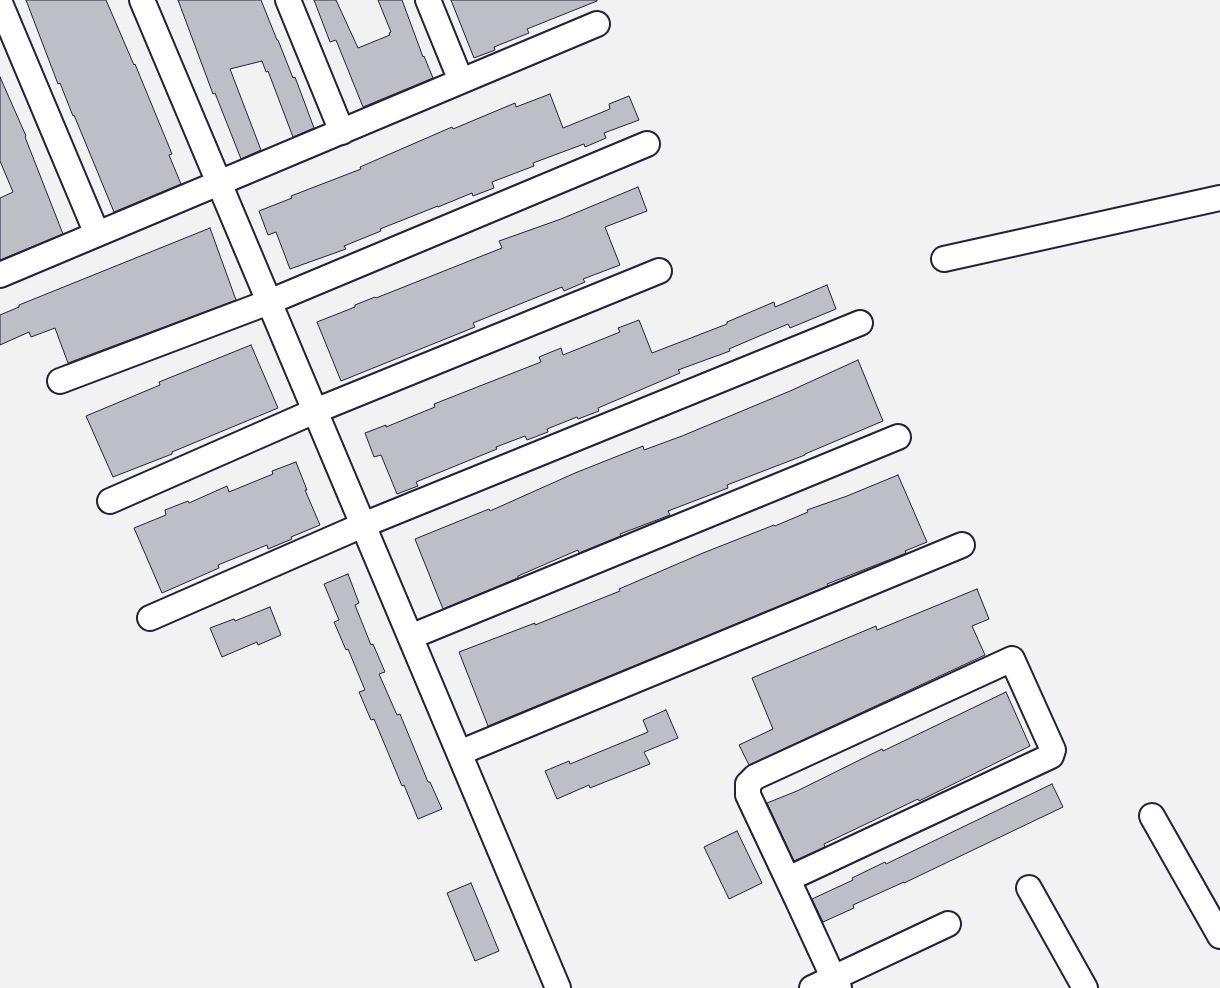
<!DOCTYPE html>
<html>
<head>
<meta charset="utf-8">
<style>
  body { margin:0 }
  canvas { display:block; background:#f2f2f3 }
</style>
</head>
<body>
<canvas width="1220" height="988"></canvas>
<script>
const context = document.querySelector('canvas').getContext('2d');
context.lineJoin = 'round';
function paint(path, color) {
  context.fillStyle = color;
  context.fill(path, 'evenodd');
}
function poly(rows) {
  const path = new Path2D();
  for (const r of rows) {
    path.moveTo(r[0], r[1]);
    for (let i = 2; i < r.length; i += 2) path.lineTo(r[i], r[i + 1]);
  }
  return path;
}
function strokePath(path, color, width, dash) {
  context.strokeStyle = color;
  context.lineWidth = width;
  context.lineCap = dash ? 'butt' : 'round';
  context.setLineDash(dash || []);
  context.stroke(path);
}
const building = poly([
  [26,0,106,0,134,65,135,64,172,154,169,155,181,184,114,212,74,115,73,116,60,83,58,84,26,0],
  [178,0,261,0,277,40,278,40,293,78,295,77,314,128,293,137,268,71,266,72,262,61,230,69,261,150,241,159,215,93,213,94,178,0],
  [314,0,336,0,358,48,390,35,389,33,391,32,378,0,402,0,423,57,424,56,433,78,363,107,336,40,330,42,314,0],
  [451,0,597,0,597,1,527,29,529,33,494,47,495,50,474,58,451,0],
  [0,77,26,136,25,137,63,234,0,260,0,198,13,192,0,161,0,77],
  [550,94,563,128,610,109,609,104,629,96,639,120,604,133,606,138,585,147,584,144,533,163,534,166,492,182,494,188,473,196,472,193,438,207,438,206,380,229,381,231,344,246,346,249,290,269,276,232,268,235,259,211,292,198,291,196,361,169,360,167,452,127,453,129,515,103,516,107,550,94],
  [638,187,647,211,605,227,620,265,583,279,585,282,564,291,562,287,473,323,475,327,341,381,317,322,355,307,355,305,375,297,376,298,502,248,499,241,561,219,638,187],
  [210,228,236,300,68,363,55,328,31,337,29,332,0,345,0,315,19,307,19,305,210,228],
  [827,285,836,309,790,328,788,324,757,337,729,349,730,351,678,370,680,373,598,408,599,411,578,419,577,417,547,429,548,432,527,440,525,436,496,447,497,449,416,482,418,486,397,494,381,455,374,457,365,433,386,425,386,427,435,407,434,404,541,362,539,357,561,348,563,355,620,332,618,328,639,320,652,353,727,324,727,322,774,302,775,307,827,285],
  [251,345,278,408,172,452,172,454,113,477,86,416,160,385,159,382,251,345],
  [858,360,883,421,805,454,805,455,727,485,728,488,668,511,670,515,620,534,621,536,579,553,578,550,518,576,518,578,443,609,415,539,489,509,490,511,575,473,643,446,644,450,682,436,790,391,858,360],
  [296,462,307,490,305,490,320,525,291,537,292,539,268,549,267,545,218,565,219,568,162,593,134,528,166,515,165,510,188,501,189,503,227,486,229,492,273,474,272,471,296,462],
  [898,475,927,542,905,551,906,553,894,558,827,584,828,586,488,726,459,652,535,623,535,625,620,591,619,589,703,553,774,525,775,526,808,512,807,510,847,496,898,475],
  [348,574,359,603,355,605,371,645,373,644,385,672,379,674,397,715,400,714,428,782,430,782,442,809,418,819,404,785,402,786,374,719,371,720,359,692,365,690,348,649,346,650,334,622,339,620,324,584,348,574],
  [977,589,989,619,972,626,985,655,749,765,739,745,773,729,752,678,876,626,877,630,977,589],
  [270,607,281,635,258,645,257,642,222,657,210,628,234,619,235,621,270,607],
  [1006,692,1030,746,919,801,918,799,866,824,824,844,825,847,794,861,767,803,797,791,882,749,883,751,1006,692],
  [666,710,678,738,644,752,650,764,590,788,589,785,557,799,545,771,569,761,570,764,648,732,643,720,666,710],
  [1052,784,1063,807,904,883,904,882,853,905,854,908,823,922,812,899,853,880,852,878,885,862,886,864,1052,784],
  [737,831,762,883,729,899,704,847,737,831],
  [471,883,499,951,475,961,447,893,471,883]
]);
paint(building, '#bebec6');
strokePath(building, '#22223b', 1);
const street = poly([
  [142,0,558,988],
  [288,0,342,132],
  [428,0,461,81],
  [0,3,97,234],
  [944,259,1220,198],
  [0,275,597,24],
  [60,381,269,302,647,144],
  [110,501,315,411,659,271],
  [150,618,363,525,860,323],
  [410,637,898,437],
  [459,753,962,545],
  [1152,816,1220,936],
  [788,879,1051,756,1053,750,1012,659,755,777,748,784,748,795,797,899,833,977,839,988],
  [1029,888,1085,988],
  [812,988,948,924]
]);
strokePath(street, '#22223b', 28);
strokePath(street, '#fff', 24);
</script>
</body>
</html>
